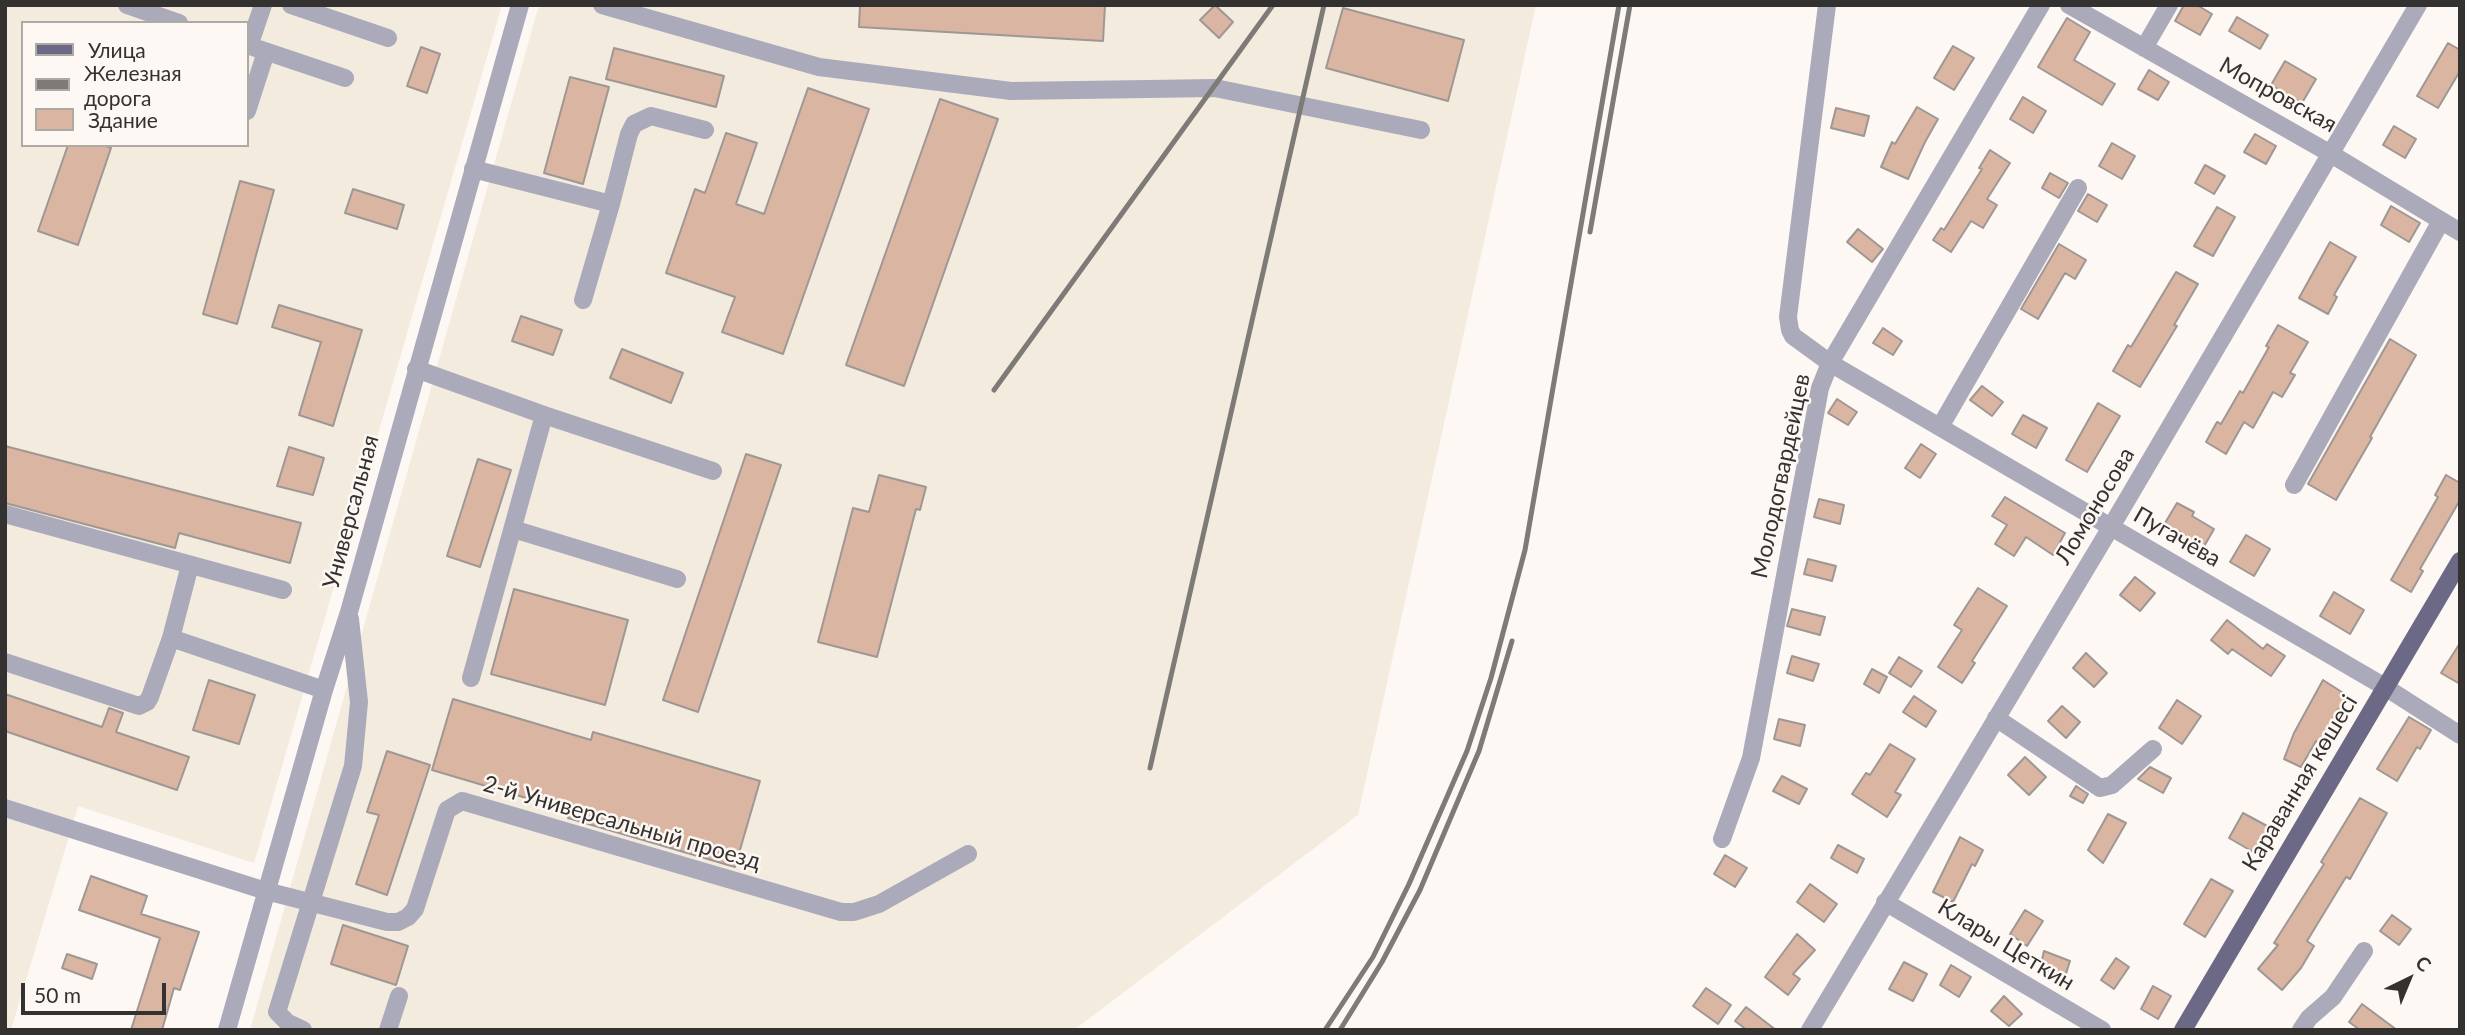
<!DOCTYPE html>
<html>
<head>
<meta charset="utf-8">
<style>
  body { margin:0 }
  #map { position:relative; width:2465px; height:1035px; overflow:hidden; background:#fdf8f3; font-family:Lato,sans-serif }
  canvas { display:block }
  .frame { position:absolute; inset:0; border:7px solid #343230; pointer-events:none }
  .legend { position:absolute; left:21px; top:21px; width:228px; height:126px; box-sizing:border-box; background:#fdf8f3; border:2px solid #ada9a5; margin:0; padding:9px 12px; list-style:none; font-size:21px; color:#343230 }
  .legend li { display:flex; align-items:center; gap:14px; height:35px }
  .legend b { width:35px; border:2px solid #ada9a5 }
  .north { position:absolute; left:2374px; top:944px; width:70px; height:70px; -webkit-text-stroke:5px #fdf8f3; paint-order:stroke; rotate:43deg; font-size:19px; font-weight:700; line-height:28px; text-align:center; color:#343230 }
  .north::after { content:''; display:block; margin:auto; width:24px; height:32px; background:#343230; clip-path:polygon(50% 0,100% 100%,50% 72%,0 100%) }
  .scale { position:absolute; left:21px; top:983px; width:145px; height:32px; box-sizing:border-box; border:4px solid #343230; border-top:0; padding-left:9px; font-size:21px; line-height:24px; white-space:nowrap; color:#343230; -webkit-text-stroke:5px #fdf8f3; paint-order:stroke }
</style>
</head>
<body>
<div id="map">
<canvas width="2465" height="1035"></canvas>
<div class="frame"></div>
<ul class="legend">
<li><b style="height:9px;background:#6b6985"></b>Улица</li>
<li><b style="height:9px;background:#7d7a77"></b>Железная дорога</li>
<li><b style="height:19px;background:#dab5a2"></b>Здание</li>
</ul>
<div class="north">С</div>
<div class="scale">50 m</div>
</div>
<script>
const context = document.querySelector('canvas').getContext('2d');
context.lineJoin = 'round';
function paint(path, color) {
  context.fillStyle = color;
  context.fill(path, 'evenodd');
}
function poly(rows) {
  const path = new Path2D();
  for (const r of rows) {
    path.moveTo(r[0], r[1]);
    for (let i = 2; i < r.length; i += 2) path.lineTo(r[i], r[i + 1]);
  }
  return path;
}
function strokePath(path, color, width, dash) {
  context.strokeStyle = color;
  context.lineWidth = width;
  context.lineCap = dash ? 'butt' : 'round';
  context.setLineDash(dash || []);
  context.stroke(path);
}
function label(font, color, halo, rows, align = 'center') {
  context.font = font + ' Lato,sans-serif';
  context.lineWidth = 5;
  context.setLineDash([]);
  context.textBaseline = 'middle';
  context.strokeStyle = halo;
  context.fillStyle = color;
  for (const [text, x, y, turn = 0] of rows) {
    context.save();
    context.translate(x, y);
    context.rotate((+turn || 0) * Math.PI / 180);
    context.textAlign = isNaN(turn) ? turn : align;
    if (halo) context.strokeText(text, 0, 0);
    context.fillText(text, 0, 0);
    context.restore();
  }
}
paint(poly([
  [5,5,502,5,254,863,78,806,11,1030,5,1030],
  [23,23,247,23,247,145,23,145],
  [539,5,1536,5,1358,815,1074,1030,250,1030]
]), '#f4ebdf');
const building = poly([
  [860,5,1105,5,1103,41,859,27,860,5],
  [1215,5,1233,22,1219,38,1200,20,1215,5],
  [2184,5,2197,5,2212,14,2200,35,2175,21,2184,5],
  [1343,8,1464,40,1448,101,1326,68,1343,8],
  [2237,17,2268,35,2260,49,2229,31,2237,17],
  [2067,18,2090,32,2074,60,2115,84,2102,105,2038,67,2067,18],
  [2448,43,2460,50,2460,71,2438,108,2417,96,2448,43],
  [1953,46,1974,58,1954,90,1934,78,1953,46],
  [421,47,440,54,427,93,407,86,421,47],
  [614,48,724,76,716,107,606,79,614,48],
  [2285,61,2316,79,2302,103,2271,85,2285,61],
  [2149,70,2169,82,2158,100,2138,89,2149,70],
  [570,77,609,87,583,184,544,173,570,77],
  [808,88,869,109,783,354,722,332,735,297,666,273,695,189,705,193,726,133,757,143,736,204,764,214,808,88],
  [2023,97,2046,111,2033,133,2010,119,2023,97],
  [940,99,998,119,904,386,846,365,940,99],
  [1917,107,1938,119,1925,142,1908,179,1881,167,1892,142,1895,144,1917,107],
  [1836,108,1869,116,1864,136,1831,128,1836,108],
  [2394,126,2416,139,2405,158,2383,145,2394,126],
  [2255,134,2276,146,2266,164,2244,152,2255,134],
  [2112,143,2135,156,2122,179,2099,166,2112,143],
  [68,145,103,145,111,148,78,245,38,231,68,145],
  [1990,150,2010,163,1987,199,1997,205,1983,228,1971,221,1951,252,1933,240,1941,228,1944,230,1982,169,1979,168,1990,150],
  [2205,165,2225,176,2214,194,2195,183,2205,165],
  [2050,173,2068,183,2059,198,2042,188,2050,173],
  [240,181,274,190,237,324,203,314,240,181],
  [353,189,404,205,397,229,345,213,353,189],
  [2088,194,2107,205,2097,222,2078,211,2088,194],
  [2391,206,2420,223,2409,242,2381,225,2391,206],
  [2217,207,2235,217,2213,256,2194,246,2217,207],
  [1858,229,1883,249,1872,262,1847,242,1858,229],
  [2330,242,2356,257,2334,295,2337,297,2328,314,2299,298,2330,242],
  [2059,244,2086,260,2075,279,2065,273,2038,319,2021,309,2059,244],
  [2176,272,2198,284,2174,325,2177,326,2140,387,2113,371,2128,345,2131,347,2176,272],
  [279,305,362,330,333,426,299,415,321,342,272,327,279,305],
  [521,316,562,330,553,355,512,341,521,316],
  [2278,325,2308,342,2290,373,2295,375,2282,397,2273,392,2253,428,2244,422,2226,454,2206,442,2217,422,2221,424,2240,391,2243,393,2269,347,2266,346,2278,325],
  [1883,328,1902,341,1893,355,1873,343,1883,328],
  [2390,339,2416,355,2370,437,2372,438,2336,500,2308,484,2390,339],
  [622,349,683,373,671,403,610,378,622,349],
  [1982,386,2003,402,1992,416,1970,400,1982,386],
  [1837,399,1857,412,1848,425,1828,413,1837,399],
  [2098,403,2120,416,2087,472,2066,460,2098,403],
  [2023,415,2047,428,2036,448,2012,434,2023,415],
  [1921,444,1936,454,1920,478,1905,468,1921,444],
  [5,446,301,523,290,563,179,533,175,548,5,503,5,446],
  [289,447,324,458,313,495,277,486,289,447],
  [746,454,781,465,698,712,663,700,746,454],
  [478,459,511,470,480,567,447,556,478,459],
  [879,475,926,487,920,510,916,509,877,657,818,642,853,508,869,512,879,475],
  [2446,475,2460,483,2460,500,2420,569,2423,571,2411,592,2391,580,2438,497,2435,495,2446,475],
  [2005,497,2065,533,2053,555,2026,537,2014,556,1995,544,2007,525,1992,516,2005,497],
  [1819,499,1844,505,1840,524,1814,517,1819,499],
  [2177,503,2194,512,2192,516,2214,529,2202,550,2188,542,2190,538,2165,523,2177,503],
  [2246,535,2270,549,2254,576,2230,562,2246,535],
  [1808,559,1836,566,1832,581,1804,574,1808,559],
  [2135,577,2155,593,2140,611,2120,595,2135,577],
  [1978,588,2007,606,1972,661,1975,663,1962,683,1938,667,1962,630,1954,625,1978,588],
  [514,589,628,620,605,705,491,674,514,589],
  [2334,592,2364,610,2350,634,2320,616,2334,592],
  [1792,609,1825,617,1820,635,1787,626,1792,609],
  [2227,620,2263,649,2267,644,2285,656,2271,676,2232,649,2228,654,2211,640,2227,620],
  [2460,643,2460,684,2441,673,2460,643],
  [2086,653,2107,673,2094,687,2073,668,2086,653],
  [1792,656,1819,664,1813,681,1787,673,1792,656],
  [1899,657,1922,671,1911,687,1889,673,1899,657],
  [1872,669,1887,677,1879,693,1864,684,1872,669],
  [209,680,255,695,239,744,193,730,209,680],
  [2323,680,2348,696,2340,710,2338,709,2320,743,2316,741,2301,767,2284,759,2294,733,2323,680],
  [5,694,102,727,109,708,123,713,116,732,189,757,177,790,5,731,5,694],
  [1914,696,1936,711,1926,727,1903,712,1914,696],
  [453,699,591,740,593,732,760,781,735,867,568,818,570,811,432,770,453,699],
  [2177,700,2201,716,2182,744,2159,728,2177,700],
  [2062,706,2080,722,2066,738,2048,721,2062,706],
  [2409,717,2431,730,2420,749,2417,747,2397,781,2377,769,2409,717],
  [1779,719,1805,725,1800,746,1774,739,1779,719],
  [1890,744,1915,759,1895,792,1901,795,1887,817,1852,794,1866,773,1870,775,1890,744],
  [387,751,430,765,387,895,356,884,379,815,367,812,387,751],
  [2025,757,2046,777,2029,795,2008,775,2025,757],
  [2150,767,2171,778,2163,793,2138,779,2150,767],
  [1782,776,1807,789,1799,804,1773,791,1782,776],
  [2076,786,2088,794,2083,803,2070,796,2076,786],
  [2360,798,2387,813,2350,879,2346,877,2307,941,2314,946,2301,968,2282,990,2258,969,2278,945,2274,943,2324,864,2321,862,2360,798],
  [2243,813,2269,827,2255,853,2229,838,2243,813],
  [2108,814,2126,823,2103,863,2088,850,2108,814],
  [1960,837,1983,850,1975,866,1972,864,1953,902,1933,892,1960,837],
  [1838,845,1864,859,1857,873,1831,858,1838,845],
  [1725,855,1747,868,1735,887,1714,874,1725,855],
  [91,876,147,896,141,914,199,932,180,990,174,988,162,1030,131,1030,160,938,79,910,91,876],
  [2211,879,2233,891,2205,937,2184,924,2211,879],
  [1810,884,1837,904,1824,922,1797,902,1810,884],
  [2025,910,2043,921,2027,946,2010,934,2025,910],
  [2392,915,2411,929,2399,945,2380,931,2392,915],
  [343,925,408,946,396,985,331,964,343,925],
  [1797,934,1815,950,1793,974,1800,979,1788,995,1765,977,1797,934],
  [2044,951,2070,961,2065,977,2040,968,2044,951],
  [67,954,97,964,92,979,62,968,67,954],
  [2116,958,2129,967,2114,989,2101,980,2116,958],
  [1904,962,1927,974,1913,1001,1889,989,1904,962],
  [1951,965,1971,977,1959,997,1940,985,1951,965],
  [2153,986,2171,996,2158,1019,2141,1009,2153,986],
  [1706,988,1731,1005,1718,1024,1693,1006,1706,988],
  [2004,996,2022,1014,2009,1026,1991,1011,2004,996],
  [2362,1004,2397,1030,2360,1030,2349,1022,2362,1004],
  [1746,1007,1776,1030,1747,1030,1735,1021,1746,1007]
]);
paint(building, '#dab5a2');
strokePath(building, '#9e9794', 2);
strokePath(poly([
  [127,5,179,23],
  [291,5,388,38],
  [602,5,819,67,1011,91,1215,88,1421,130],
  [1827,5,1788,317,1790,330,1793,336,1830,363,2385,687,2460,735],
  [2069,5,2331,154,2460,232],
  [247,45,345,78],
  [249,46,263,5],
  [2144,48,2169,5],
  [247,111,266,52],
  [473,169,611,204,629,134,634,124,651,116,705,130],
  [583,300,611,204],
  [416,369,544,415],
  [1940,427,2078,188],
  [2294,485,2441,221],
  [5,514,283,590],
  [513,529,677,579],
  [171,638,190,565],
  [5,662,139,706,147,702,150,697,171,638,324,690],
  [471,678,544,415,713,471],
  [1996,718,2100,788,2112,785,2153,749],
  [5,808,266,891,387,922,398,922,408,917,415,909,447,810,462,801,841,912,854,912,879,904,968,854],
  [1722,839,1751,758,1820,388,1830,363,2041,5],
  [1885,902,2102,1030],
  [227,1030,324,690,349,612,520,5],
  [303,1030,288,1023,277,1012,353,766,359,702,350,619],
  [388,1030,399,996],
  [1810,1030,2111,527,2418,5],
  [2301,1030,2309,1018,2333,997,2364,951]
]), '#abaaba', 18);
strokePath(poly([
  [2183,1030,2460,561]
]), '#6b6985', 18);
strokePath(poly([
  [1590,232,1630,5],
  [994,390,1273,5],
  [1150,768,1324,5],
  [1325,1030,1373,957,1409,884,1467,751,1491,678,1525,550,1619,5],
  [1340,1030,1382,962,1420,890,1479,751,1512,641]
]), '#7d7a77', 5);
label('23px', '#343230', '#fdf8f3', [
  ["Мопровская",2278,95,29],
  ["Молодогвардейцев",1781,476,-78],
  ["Ломоносова",2095,506,-59],
  ["Универсальная",351,512,-75],
  ["Пугачёва",2177,537,30],
  ["Караванная көшесі",2300,783,-59],
  ["2-й Универсальный проезд",622,823,16],
  ["Клары Цеткин",2006,945,31]
]);
</script>
</body>
</html>
